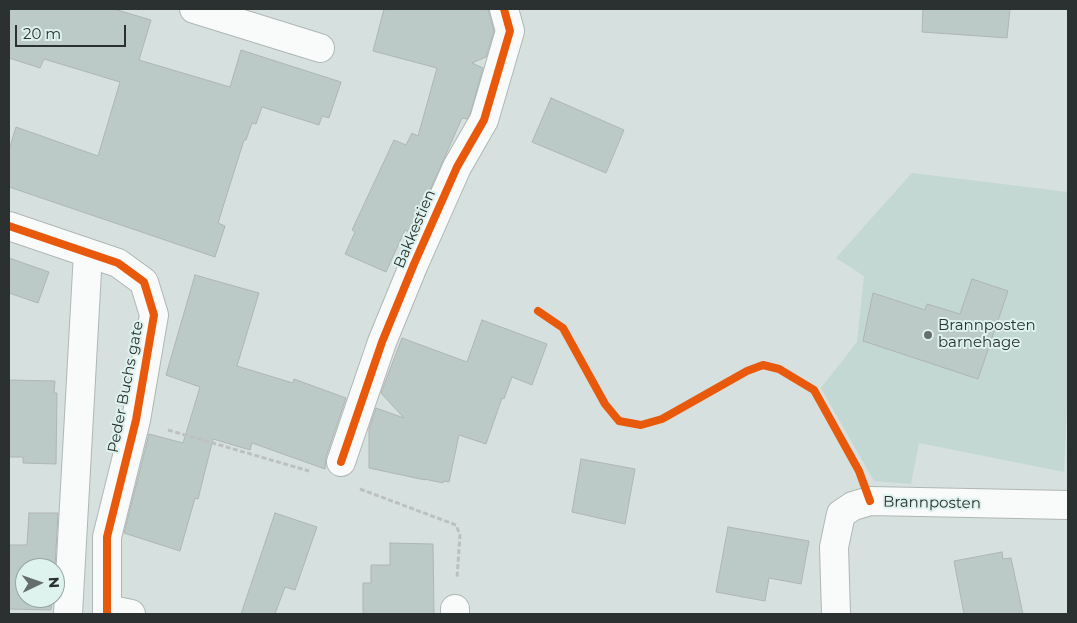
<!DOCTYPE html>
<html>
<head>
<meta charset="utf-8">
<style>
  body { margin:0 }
  #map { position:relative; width:1077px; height:623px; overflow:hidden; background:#d6e0de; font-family:Montserrat,sans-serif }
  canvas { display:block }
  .frame { position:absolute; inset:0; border:10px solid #2a3130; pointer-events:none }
  .north { position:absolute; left:15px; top:558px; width:50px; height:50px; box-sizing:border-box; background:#def2ee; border:1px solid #96a5a2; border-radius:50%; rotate:87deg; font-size:14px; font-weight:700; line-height:20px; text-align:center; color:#2a3130 }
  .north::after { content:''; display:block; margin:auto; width:18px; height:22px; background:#666e6d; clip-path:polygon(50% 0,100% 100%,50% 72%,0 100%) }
  .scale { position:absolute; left:15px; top:25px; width:111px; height:22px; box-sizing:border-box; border:2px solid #2a3130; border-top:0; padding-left:6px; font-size:15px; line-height:18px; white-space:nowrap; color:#2a3130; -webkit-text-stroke:4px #def2ee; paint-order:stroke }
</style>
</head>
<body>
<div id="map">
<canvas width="1077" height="623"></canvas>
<div class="frame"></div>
<div class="north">N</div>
<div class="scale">20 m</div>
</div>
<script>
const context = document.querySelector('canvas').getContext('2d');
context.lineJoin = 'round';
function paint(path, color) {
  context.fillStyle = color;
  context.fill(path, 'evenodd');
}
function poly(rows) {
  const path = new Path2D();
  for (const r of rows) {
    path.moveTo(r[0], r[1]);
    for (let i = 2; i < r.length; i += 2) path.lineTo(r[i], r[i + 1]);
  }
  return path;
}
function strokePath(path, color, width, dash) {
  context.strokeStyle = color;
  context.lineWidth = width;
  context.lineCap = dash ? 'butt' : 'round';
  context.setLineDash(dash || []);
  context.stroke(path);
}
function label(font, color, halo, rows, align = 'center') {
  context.font = font + ' Montserrat,sans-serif';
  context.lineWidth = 4;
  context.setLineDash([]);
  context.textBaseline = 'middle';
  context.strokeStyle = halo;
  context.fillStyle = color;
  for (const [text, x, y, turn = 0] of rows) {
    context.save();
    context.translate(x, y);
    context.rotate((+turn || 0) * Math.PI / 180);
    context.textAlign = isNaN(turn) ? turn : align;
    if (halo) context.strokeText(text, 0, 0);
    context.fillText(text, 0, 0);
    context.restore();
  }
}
paint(poly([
  [912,173,1068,192,1068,379,1064,472,919,443,911,484,874,481,821,388,857,342,864,276,836,258]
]), '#c3d7d3');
const building = poly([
  [9,9,114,9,151,20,139,60,230,87,241,50,341,82,329,118,322,116,319,125,262,107,256,124,252,123,246,140,244,140,218,223,225,226,215,257,9,187,9,150,16,127,98,156,120,82,44,59,40,68,9,58,9,9],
  [384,9,488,9,494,31,486,57,472,63,483,68,470,114,467,119,462,118,411,233,405,230,386,272,345,254,355,232,352,230,394,140,406,145,412,133,418,136,437,68,373,51,384,9],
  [923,9,1010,9,1007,38,922,32,923,9],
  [551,98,624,130,606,173,532,142,551,98],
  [9,258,49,272,38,303,9,293,9,258],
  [195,275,259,293,237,366,293,383,294,379,346,398,326,457,325,469,252,443,250,450,213,439,198,499,195,498,180,551,124,533,149,434,183,443,200,387,166,375,195,275],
  [972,279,1008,291,978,379,863,341,873,293,925,310,927,304,960,314,972,279],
  [482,320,547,344,532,385,512,377,504,399,502,398,486,444,459,435,449,482,443,481,443,483,424,479,425,480,369,468,369,429,376,408,404,418,381,393,402,338,467,362,482,320],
  [9,380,55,381,54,393,57,393,56,464,23,463,23,457,9,457,9,380],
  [581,459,635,469,625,524,572,512,581,459],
  [29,513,58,513,55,568,25,568,25,598,52,598,51,610,9,609,9,545,27,545,29,513],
  [275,513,317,527,295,590,285,587,275,614,241,614,275,513],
  [728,527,809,541,801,584,769,578,765,601,716,592,728,527],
  [390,543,433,544,434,614,363,614,363,583,371,583,371,565,390,565,390,543],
  [1002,552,1003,559,1011,558,1023,614,964,614,954,561,1002,552]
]);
paint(building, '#bbc9c7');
strokePath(building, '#aeb6b5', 1);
const minor = poly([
  [194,9,320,48],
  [9,226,118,263,144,282,154,315,136,420,107,537,107,614],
  [341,462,382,342,414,264,457,167,484,120,510,31,504,9],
  [107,609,131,614],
  [455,609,455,614],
  [68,614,88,253],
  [836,614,834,547,841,514,853,506,870,501,1068,505]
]);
strokePath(minor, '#afb7b5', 30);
strokePath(poly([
  [168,430,309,471],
  [360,489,456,525,460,535,457,578]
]), '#bdc0c0', 3, [5, 2.5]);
strokePath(minor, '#f9fafa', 28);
strokePath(poly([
  [9,226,118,263,144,282,154,315,136,420,107,537,107,614],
  [538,311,563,328,605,404,619,421,641,425,662,419,747,371,763,365,779,369,814,390,859,471,870,501],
  [341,462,382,342,414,264,457,167,484,120,510,31,504,9]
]), '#e8590c', 8);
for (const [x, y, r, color] of [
  [928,335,5,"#666e6d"]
]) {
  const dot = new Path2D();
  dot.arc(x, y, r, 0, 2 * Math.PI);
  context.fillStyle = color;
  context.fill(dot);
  strokePath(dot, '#def2ee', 2);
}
label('15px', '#2a3130', '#def2ee', [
  ["Bakkestien",415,229,-67],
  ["Peder Buchs gate",126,387,-79],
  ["Brannposten",932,503,1]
]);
label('15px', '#2a3130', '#def2ee', [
  ["Brannposten",938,326],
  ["barnehage",938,343]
], 'left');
</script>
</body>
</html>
